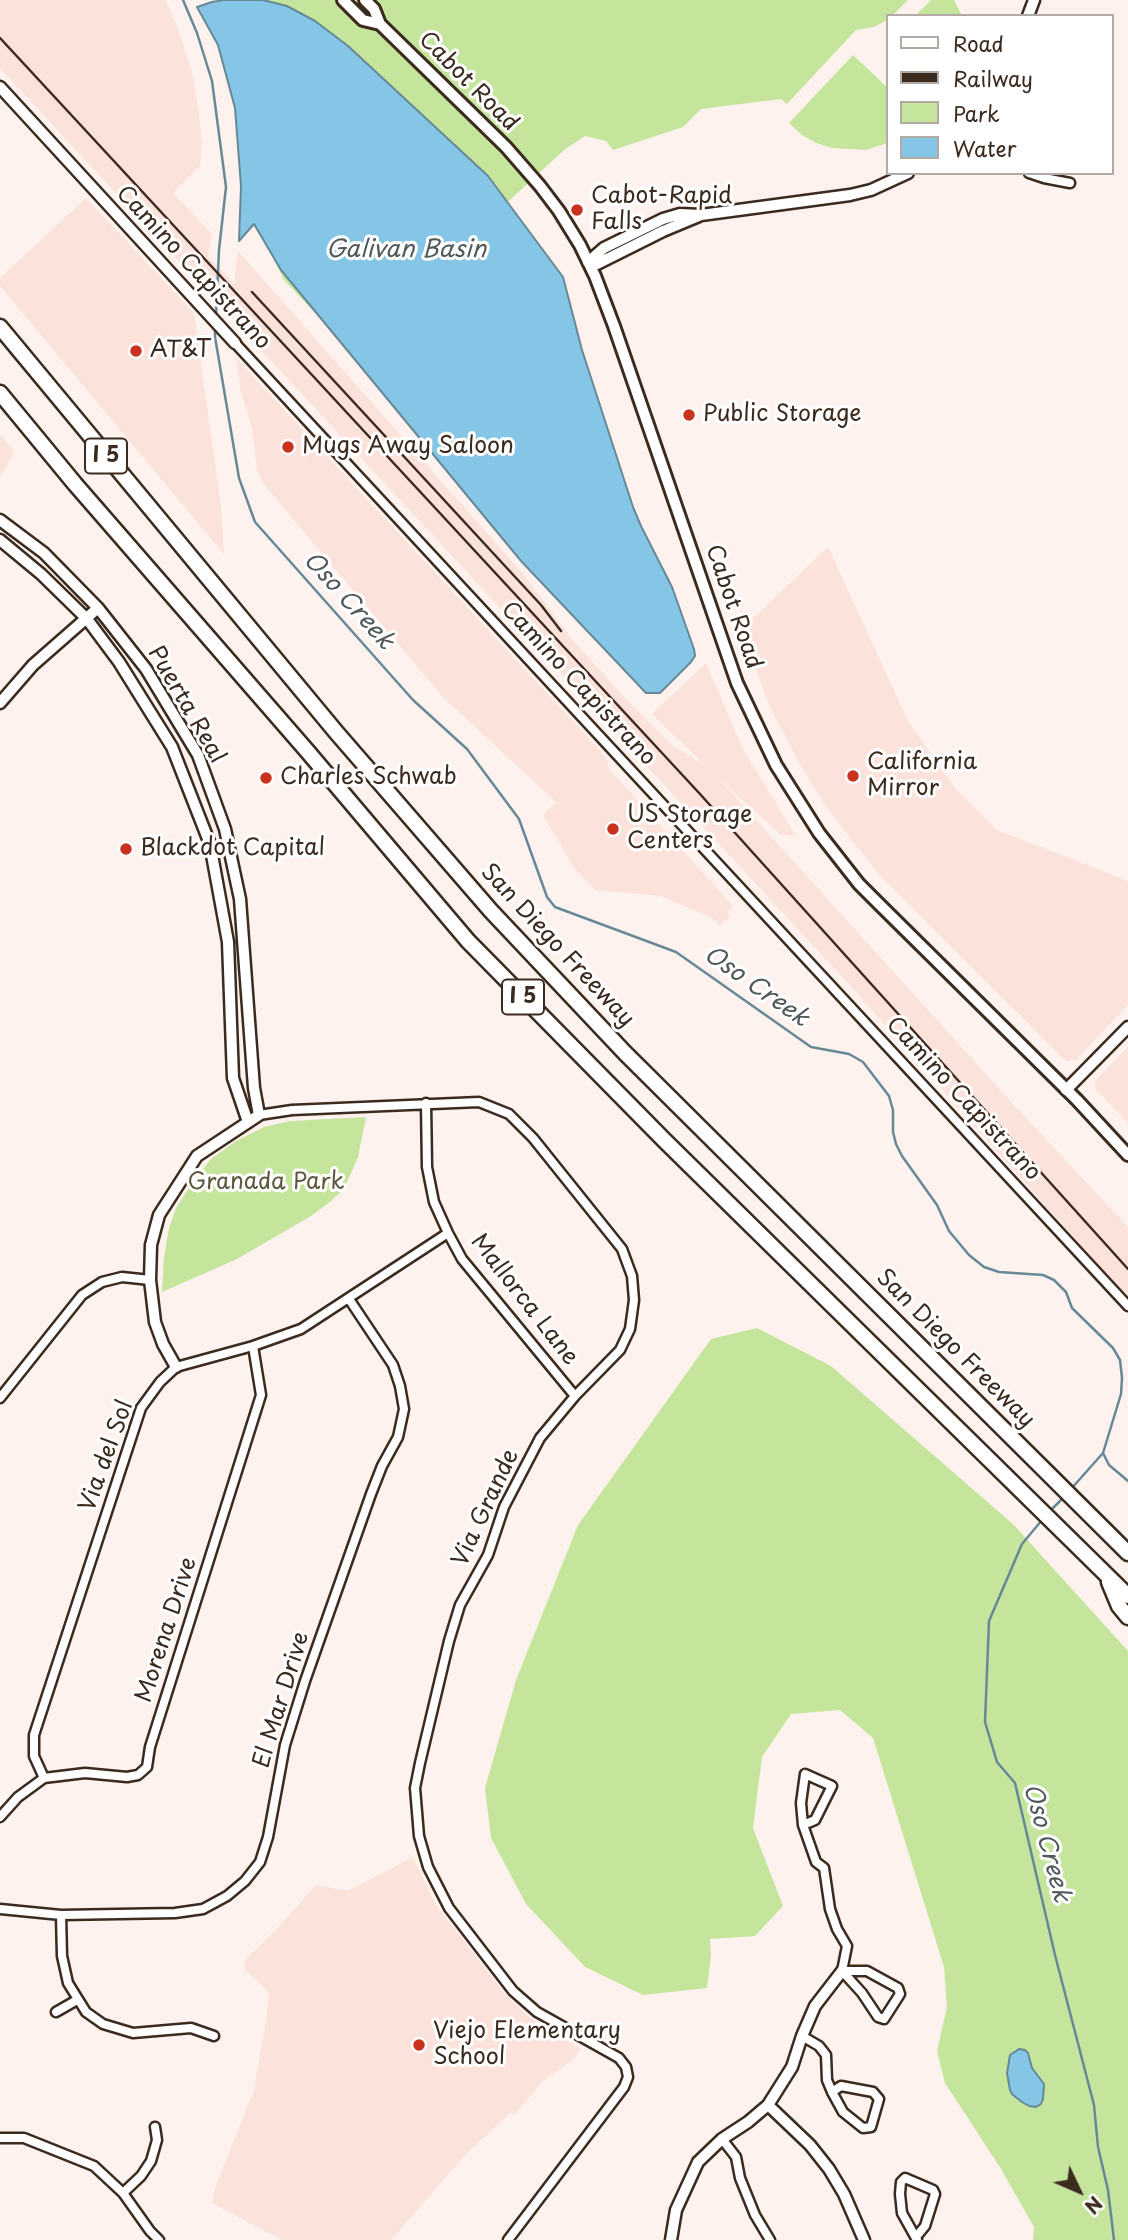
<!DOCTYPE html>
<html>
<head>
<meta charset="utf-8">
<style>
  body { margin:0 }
  #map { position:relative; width:1128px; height:2240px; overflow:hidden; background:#fdf2ee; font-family:"Playpen Sans",sans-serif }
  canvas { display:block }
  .legend { position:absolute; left:886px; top:14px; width:228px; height:161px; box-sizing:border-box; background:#fff; border:2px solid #b1aaa5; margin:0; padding:9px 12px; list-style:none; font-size:21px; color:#3b2a1e }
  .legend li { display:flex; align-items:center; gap:14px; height:35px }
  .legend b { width:35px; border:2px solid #b1aaa5 }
  .north { position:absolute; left:1044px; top:2156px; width:70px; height:70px; -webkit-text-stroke:5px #fff; paint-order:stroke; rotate:134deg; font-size:19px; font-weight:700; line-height:28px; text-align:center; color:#3b2a1e }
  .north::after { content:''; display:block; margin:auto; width:24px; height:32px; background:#3b2a1e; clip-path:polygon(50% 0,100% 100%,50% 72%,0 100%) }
</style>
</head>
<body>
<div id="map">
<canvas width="1128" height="2240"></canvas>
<ul class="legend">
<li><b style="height:9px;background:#fff"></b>Road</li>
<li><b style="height:9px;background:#3b2a1e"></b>Railway</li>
<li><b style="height:19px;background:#c5e59d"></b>Park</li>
<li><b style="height:19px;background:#85c6e6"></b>Water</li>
</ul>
<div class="north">N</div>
</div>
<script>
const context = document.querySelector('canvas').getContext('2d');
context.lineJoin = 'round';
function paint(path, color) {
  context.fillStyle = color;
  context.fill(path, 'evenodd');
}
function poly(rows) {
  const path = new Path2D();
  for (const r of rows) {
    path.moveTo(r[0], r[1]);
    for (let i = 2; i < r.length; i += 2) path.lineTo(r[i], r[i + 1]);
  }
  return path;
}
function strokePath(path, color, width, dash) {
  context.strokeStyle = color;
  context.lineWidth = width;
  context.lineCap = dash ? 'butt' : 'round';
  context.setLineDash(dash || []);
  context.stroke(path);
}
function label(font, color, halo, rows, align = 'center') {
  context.font = font + ' "Playpen Sans",sans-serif';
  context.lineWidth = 6;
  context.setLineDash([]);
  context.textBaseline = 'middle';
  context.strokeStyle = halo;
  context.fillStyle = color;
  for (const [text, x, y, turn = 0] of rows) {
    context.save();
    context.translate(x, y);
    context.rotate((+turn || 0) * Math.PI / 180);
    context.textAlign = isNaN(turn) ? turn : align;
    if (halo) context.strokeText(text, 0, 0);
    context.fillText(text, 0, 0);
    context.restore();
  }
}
paint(poly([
  [0,0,166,0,181,37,192,73,198,106,202,143,200,166,173,193,212,234,208,257,234,283,238,251,524,575,570,637,625,698,672,745,706,766,652,714,706,663,743,749,796,836,780,834,719,779,1012,1103,1128,1227,1128,1299,857,993,0,68],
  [86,198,194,313,221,507,224,554,0,286,0,278],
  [236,358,605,756,610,770,733,906,727,912,730,916,720,926,712,918,661,896,595,890,574,868,543,815,556,802,443,697,262,482,257,469,252,429,240,387],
  [0,435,15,451,0,477],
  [828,547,908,721,954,787,997,830,1128,881,1128,1005,1076,1060,1066,1061,880,876,824,804,802,768,770,707,741,630],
  [1128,1047,1128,1123,1095,1088,1095,1081],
  [413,1857,436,1905,505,1994,530,2018,581,2049,574,2059,543,2081,514,2115,510,2113,465,2155,391,2240,282,2240,212,2203,215,2188,254,2090,266,2020,269,1992,244,1969,246,1959,276,1930,316,1885,348,1891]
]), '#fbe2da');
paint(poly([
  [219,0,908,0,892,16,888,16,887,20,874,27,856,30,787,104,781,99,701,109,683,127,613,150,606,141,585,136,564,150,496,213,647,665,284,280,257,225,239,31],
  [931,0,954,0,962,16,915,16],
  [853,55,888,88,888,143,866,150,832,148,816,143,802,135,789,123],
  [366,1117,358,1157,344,1189,330,1202,311,1216,237,1259,162,1292,164,1257,169,1228,176,1208,194,1180,211,1159,236,1141,264,1127,290,1121],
  [757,1328,831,1366,1014,1525,1128,1651,1128,2240,1033,2240,1034,2227,1001,2169,945,2083,937,2051,947,2007,944,1967,873,1738,840,1710,791,1714,762,1757,753,1828,783,1906,755,1936,710,1939,711,1955,707,1988,643,1995,585,1967,526,1904,491,1838,485,1788,516,1680,578,1525,711,1339]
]), '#c5e59d');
const water = poly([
  [223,0,263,0,287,6,315,21,348,46,488,176,563,277,582,350,633,507,641,526,672,587,694,649,695,656,691,662,660,693,646,693,521,561,281,270,254,224,239,241,241,186,235,108,218,45,197,7,212,2,223,0],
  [1019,2049,1025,2050,1028,2053,1032,2068,1044,2084,1043,2099,1041,2104,1036,2107,1029,2106,1022,2102,1012,2094,1010,2090,1007,2073,1010,2055,1019,2049]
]);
paint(water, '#85c6e6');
strokePath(water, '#678896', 2);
strokePath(poly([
  [183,0,197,33,212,81,226,187,219,250,216,316],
  [215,326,215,337,239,478,255,522,413,700,467,749,519,819,547,897,555,907,676,952,811,1047,849,1054,863,1062,889,1096,893,1110,893,1132,896,1144,902,1156,937,1205,949,1231,969,1255,984,1267,999,1272,1043,1275,1054,1280,1066,1292,1072,1308,1113,1348,1120,1360,1122,1378,1121,1394,1103,1453,1071,1489],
  [1103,1453,1109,1465,1128,1481],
  [1049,1512,1064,1497],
  [1042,1520,1022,1544,989,1621,985,1722,997,1762,1015,1783,1055,1955,1094,2105,1098,2147,1108,2190,1114,2240]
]), '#678896', 2.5);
const minor = poly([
  [1029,173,1044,178,1070,183],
  [235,343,1128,1306],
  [426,1103,427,1167,434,1202,448,1233,462,1259,575,1396],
  [259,1115,292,1110,479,1102,509,1114,533,1138,622,1249,632,1276,634,1300,630,1329,620,1350,575,1396,540,1438,504,1507,488,1555,460,1605,449,1641,420,1763,415,1788,419,1836,428,1867,449,1908,513,1991,537,2012,619,2058,626,2067,628,2077,624,2087,508,2240],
  [0,1398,82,1295,102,1282,122,1277,150,1280],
  [44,1778,34,1756,34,1735,141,1408,160,1382,176,1367,253,1346,301,1329,448,1233],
  [0,1817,18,1797,44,1778,85,1773,127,1777,138,1775,147,1767,150,1747,261,1395,253,1346],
  [803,1825,815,1820,832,1786,805,1774,801,1803,803,1825,816,1862,824,1868,830,1909,837,1929,847,1946,842,1971],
  [0,1909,61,1915,175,1913,203,1909,227,1896,245,1881,260,1862,268,1837,285,1745,305,1681,371,1494,382,1466,398,1437,404,1409,400,1386,393,1365,349,1299],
  [61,1915,62,1956,68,1983,86,2012,103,2024,133,2033,191,2028,214,2036],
  [842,1971,867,1971,898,1988,900,1994,884,2019,878,2017,862,1993,842,1971],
  [56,2012,77,2000],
  [802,2036,819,2046,826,2055,827,2080,832,2092,843,2112,863,2128,871,2127,879,2099,873,2092,841,2086,832,2092],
  [0,2138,24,2138,94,2166,123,2193,150,2231,159,2240],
  [722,2139,736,2157,740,2178,755,2215,770,2240],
  [123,2193,141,2176,151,2161,157,2140,155,2127],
  [916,2237,925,2226,935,2194,933,2190,905,2178,901,2182,900,2194,902,2213,917,2240]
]);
const tertiary = poly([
  [1028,16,1034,0],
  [0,87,235,343],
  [588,262,604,248,663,219,680,214,701,215,850,195,871,190,908,173],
  [588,262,597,264,663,231,699,216],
  [0,520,44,553,98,608,146,669,198,755,225,829,240,899,254,1088,259,1115,197,1156,159,1215,151,1245,150,1280,155,1322,163,1344,176,1367],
  [0,540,41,574,87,619,119,662,172,747,210,844,228,942,233,1078,248,1122],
  [0,703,33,665,98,608],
  [1066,1090,1128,1027],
  [768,2105,810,2145,829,2169,844,2194,864,2240],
  [671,2240,676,2210,698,2162,722,2139,748,2122,768,2105,792,2067,802,2036,815,2006,842,1971]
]);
const secondary = poly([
  [343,0,363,20,380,24],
  [365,0,374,9,380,24,506,147,540,186,559,211,580,245,595,276,614,326,737,683,776,765,819,833,859,884,881,906,1077,1100,1128,1155]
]);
const motorway = poly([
  [0,327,336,732,491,911,625,1053,1128,1553],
  [0,393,75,484,308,752,468,941,665,1141,1128,1596],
  [1109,1582,1119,1606,1128,1617]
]);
strokePath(minor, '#3b2a1e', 13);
strokePath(tertiary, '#3b2a1e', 15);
strokePath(secondary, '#3b2a1e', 16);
strokePath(motorway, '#3b2a1e', 19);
strokePath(minor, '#fff', 8);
strokePath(tertiary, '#fff', 10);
strokePath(secondary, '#fff', 10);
strokePath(motorway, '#fff', 14);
strokePath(poly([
  [0,38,700,794,1128,1269],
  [252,292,541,605,561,631]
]), '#3b2a1e', 2.5);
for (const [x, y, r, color] of [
  [577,210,7,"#c8321e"],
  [136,351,7,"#c8321e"],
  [689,415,7,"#c8321e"],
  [288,447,7,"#c8321e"],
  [853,776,7,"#c8321e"],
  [266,778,7,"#c8321e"],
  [613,829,7,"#c8321e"],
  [126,849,7,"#c8321e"],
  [419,2045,7,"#c8321e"]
]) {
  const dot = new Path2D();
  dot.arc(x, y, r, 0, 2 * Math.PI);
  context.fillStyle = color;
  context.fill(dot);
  strokePath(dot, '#fff', 2.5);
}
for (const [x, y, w] of [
  [106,456,42],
  [523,997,42]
]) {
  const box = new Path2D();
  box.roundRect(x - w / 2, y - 17.5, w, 35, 5);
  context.fillStyle = '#fff';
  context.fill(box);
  strokePath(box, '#3b2a1e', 2);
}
label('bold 21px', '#3b2a1e', null, [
  ["I 5",106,456],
  ["I 5",523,997]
]);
label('23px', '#3b2a1e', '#fff', [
  ["Cabot Road",468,82,45],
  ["Camino Capistrano",193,268,47],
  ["Cabot Road",733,607,71],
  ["Camino Capistrano",578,684,47],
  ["Puerta Real",186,705,60],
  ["San Diego Freeway",557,946,47],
  ["Camino Capistrano",963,1099,47],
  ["Mallorca Lane",524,1300,52],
  ["San Diego Freeway",955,1349,45],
  ["Via del Sol",107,1456,-70],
  ["Via Grande",486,1508,-65],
  ["Morena Drive",167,1630,-72],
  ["El Mar Drive",282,1700,-73]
]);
label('23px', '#3b2a1e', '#fff', [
  ["Cabot-Rapid",591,197],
  ["Falls",591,223],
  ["AT&T",150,351],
  ["Public Storage",703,415],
  ["Mugs Away Saloon",302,447],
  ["California",867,763],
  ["Mirror",867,789],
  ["Charles Schwab",280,778],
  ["US Storage",627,816],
  ["Centers",627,842],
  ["Blackdot Capital",140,849],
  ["Viejo Elementary",433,2032],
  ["School",433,2058]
], 'left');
label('23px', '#5e593e', '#fff', [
  ["Granada Park",266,1183]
]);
label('italic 24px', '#51595a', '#fff', [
  ["Galivan Basin",406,250],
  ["Oso Creek",348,601,48],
  ["Oso Creek",756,987,35],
  ["Oso Creek",1046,1843,75]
]);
</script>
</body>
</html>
